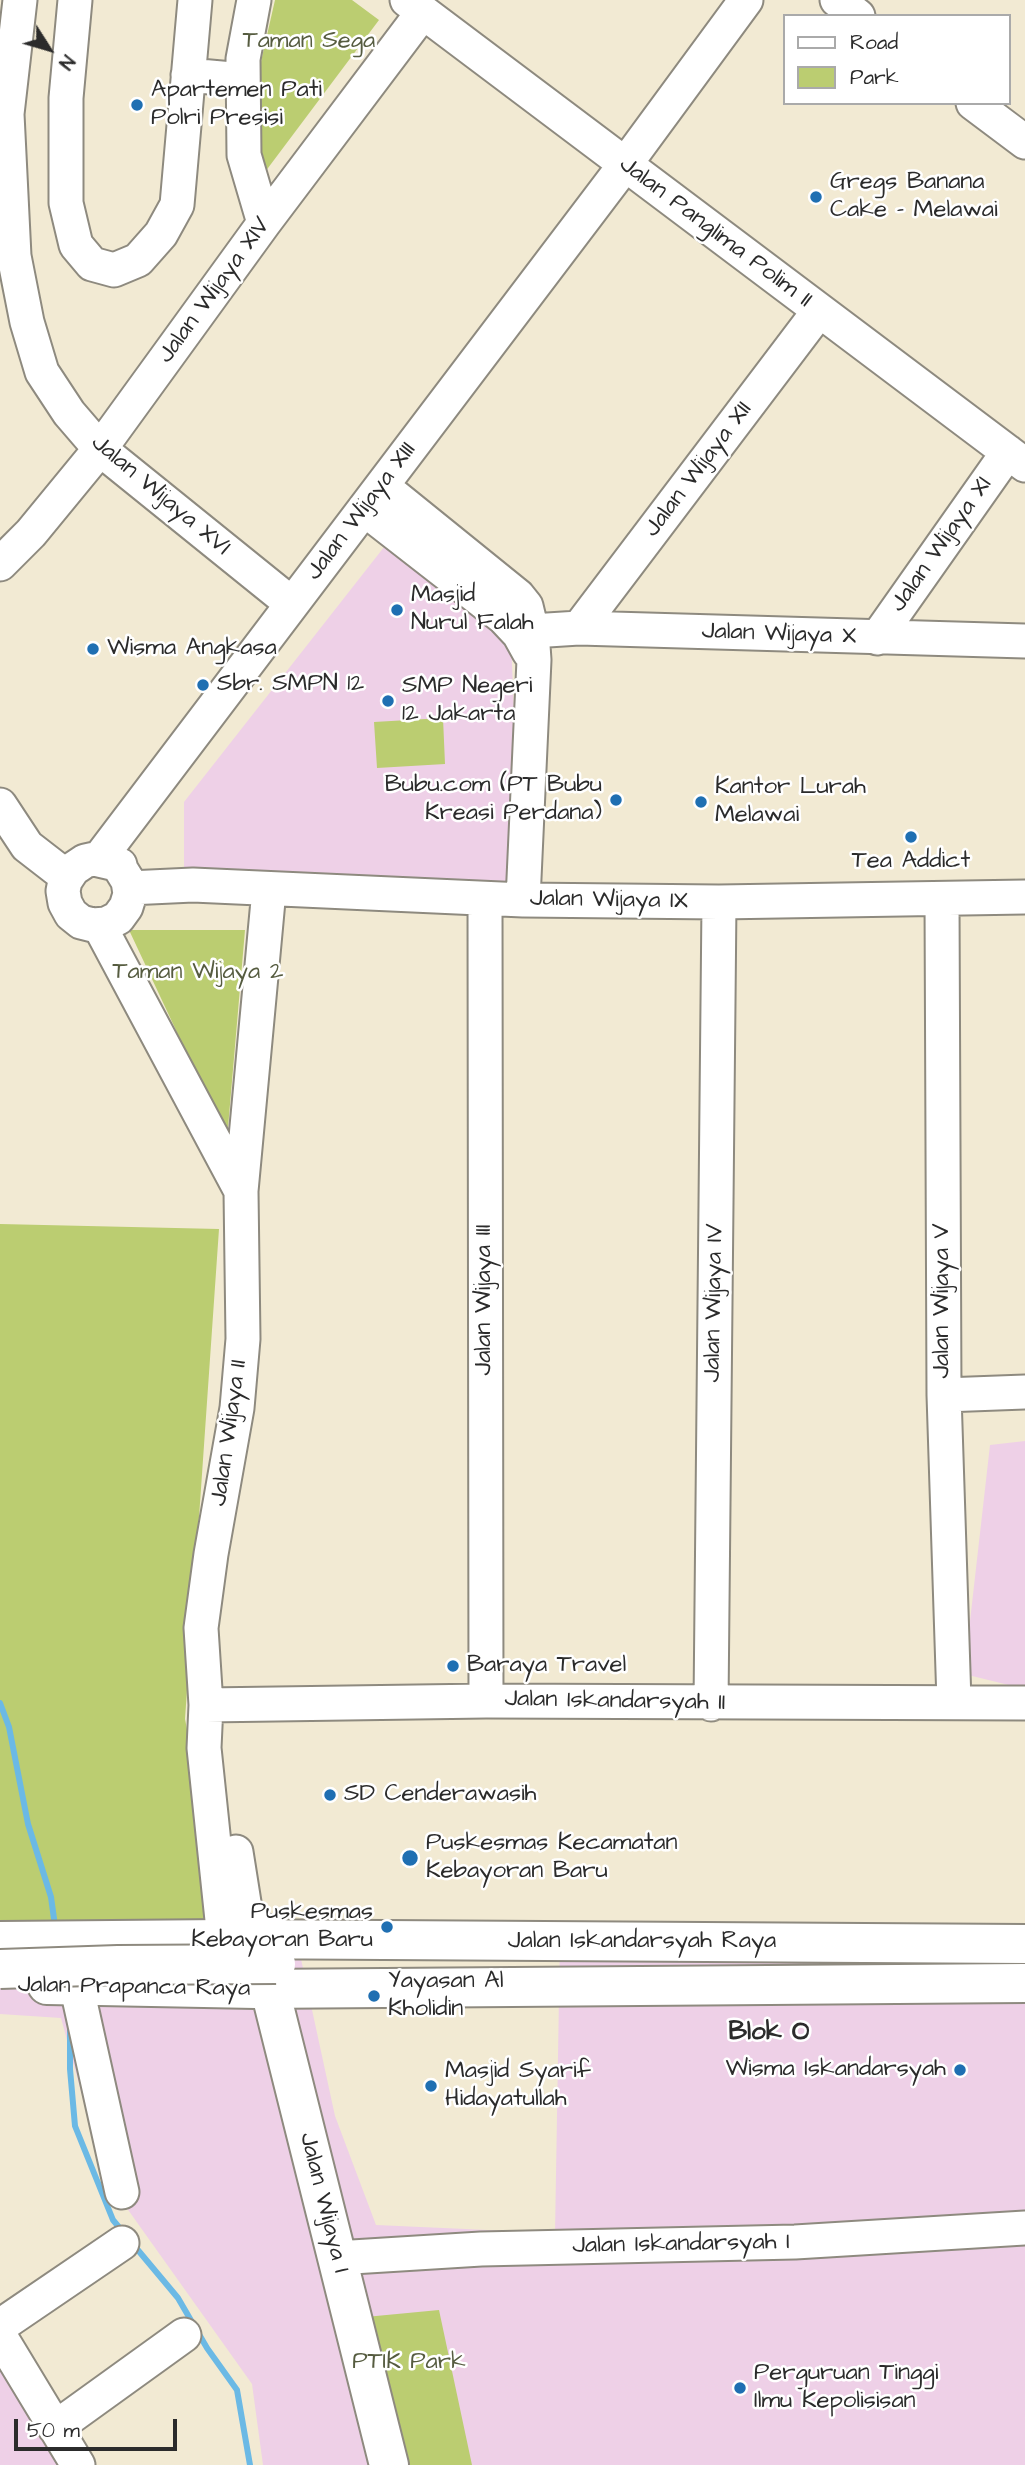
<!DOCTYPE html>
<html>
<head>
<meta charset="utf-8">
<style>
  body { margin:0 }
  #map { position:relative; width:1025px; height:2465px; overflow:hidden; background:#f2ead3; font-family:"Architects Daughter",sans-serif }
  canvas { display:block }
  .legend { position:absolute; left:783px; top:14px; width:228px; height:91px; box-sizing:border-box; background:#fff; border:2px solid #aaa; margin:0; padding:9px 12px; list-style:none; font-size:21px; color:#2b2b2b }
  .legend li { display:flex; align-items:center; gap:14px; height:35px }
  .legend b { width:35px; border:2px solid #aaa }
  .north { position:absolute; left:14px; top:14px; width:70px; height:70px; -webkit-text-stroke:5px #fff; paint-order:stroke; rotate:127deg; font-size:19px; font-weight:700; line-height:28px; text-align:center; color:#2b2b2b }
  .north::after { content:''; display:block; margin:auto; width:24px; height:32px; background:#2b2b2b; clip-path:polygon(50% 0,100% 100%,50% 72%,0 100%) }
  .scale { position:absolute; left:14px; top:2419px; width:163px; height:32px; box-sizing:border-box; border:4px solid #2b2b2b; border-top:0; padding-left:9px; font-size:21px; line-height:24px; white-space:nowrap; color:#2b2b2b; -webkit-text-stroke:5px #fff; paint-order:stroke }
</style>
</head>
<body>
<div id="map">
<canvas width="1025" height="2465"></canvas>
<ul class="legend">
<li><b style="height:9px;background:#fff"></b>Road</li>
<li><b style="height:19px;background:#bbcd71"></b>Park</li>
</ul>
<div class="north">N</div>
<div class="scale">50 m</div>
</div>
<script>
const context = document.querySelector('canvas').getContext('2d');
context.lineJoin = 'round';
function paint(path, color) {
  context.fillStyle = color;
  context.fill(path, 'evenodd');
}
function poly(rows) {
  const path = new Path2D();
  for (const r of rows) {
    path.moveTo(r[0], r[1]);
    for (let i = 2; i < r.length; i += 2) path.lineTo(r[i], r[i + 1]);
  }
  return path;
}
function strokePath(path, color, width, dash) {
  context.strokeStyle = color;
  context.lineWidth = width;
  context.lineCap = dash ? 'butt' : 'round';
  context.setLineDash(dash || []);
  context.stroke(path);
}
function label(font, color, halo, rows, align = 'center') {
  context.font = font + ' "Architects Daughter",sans-serif';
  context.lineWidth = 5;
  context.setLineDash([]);
  context.textBaseline = 'middle';
  context.strokeStyle = halo;
  context.fillStyle = color;
  for (const [text, x, y, turn = 0] of rows) {
    context.save();
    context.translate(x, y);
    context.rotate((+turn || 0) * Math.PI / 180);
    context.textAlign = isNaN(turn) ? turn : align;
    if (halo) context.strokeText(text, 0, 0);
    context.fillText(text, 0, 0);
    context.restore();
  }
}
paint(poly([
  [388,542,511,640,516,763,510,888,184,877,184,802],
  [1025,1441,1025,1689,964,1674,990,1445],
  [293,1922,335,2116,376,2225,555,2233,560,1938,1025,1929,1025,2465,263,2465,252,2384,104,2176,61,2018,0,2014,0,1930],
  [0,2316,87,2465,0,2465]
]), '#eed0e7');
paint(poly([
  [275,0,352,0,379,20,256,184,250,110],
  [443,718,445,764,377,768,374,722],
  [129,930,245,930,227,1139],
  [0,1224,219,1229,185,1719,227,1934,0,1933],
  [439,2310,472,2465,392,2465,355,2318]
]), '#bbcd71');
strokePath(poly([
  [0,1703,9,1727,28,1824,51,1897,55,1926],
  [70,2027,70,2069,75,2126,113,2220,123,2232],
  [132,2243,178,2298,207,2348,237,2390,250,2465]
]), '#6bb9e5', 6);
const minor = poly([
  [20,0,7,114,14,256,27,322,42,372,69,413,100,449,292,604],
  [75,0,66,98,66,203,76,245,92,264,114,270,138,260,161,234,177,205,195,0],
  [254,0,243,59,244,155,264,223],
  [407,0,1025,465],
  [837,0,858,16],
  [188,75,243,80],
  [973,103,1025,142],
  [382,486,518,596,526,606,532,631,534,660,523,900],
  [364,509,504,618,519,634,529,652],
  [0,564,31,533,100,449,264,223,423,12],
  [579,628,819,311],
  [519,634,532,631,579,628,1025,641],
  [877,638,1008,452],
  [0,805,27,846,67,877],
  [99,859,624,166,746,0],
  [120,868,128,881,130,894,126,907,118,918,106,924,93,925,81,922,71,914,65,903,63,891,65,881,73,869,85,861,94,859,120,865],
  [129,888,193,885,523,900,719,902,1025,897],
  [485,899,486,1701],
  [942,899,944,1395,954,1702],
  [99,925,241,1191,243,1339,237,1408,211,1554,201,1628,206,1705,204,1748,224,1939],
  [241,1191,269,890],
  [944,1395,1025,1392],
  [711,1704,719,902],
  [206,1705,486,1701,1025,1703],
  [236,1852,246,1915,256,1927,288,1939],
  [76,1984,122,2192],
  [336,2258,481,2249,795,2242,1025,2228],
  [0,2326,122,2243],
  [0,2336,78,2465],
  [55,2428,184,2335]
]);
const major = poly([
  [0,1941,224,1939,1025,1944],
  [264,1966,389,2465],
  [47,1985,256,1989,1025,1983]
]);
strokePath(minor, '#8e8a7f', 37);
strokePath(major, '#8e8a7f', 42);
strokePath(minor, '#fff', 33);
strokePath(major, '#fff', 38);
const majorBridge = poly([
  [0,1969,118,1965,276,1964]
]);
strokePath(majorBridge, '#8e8a7f', 42, []);
strokePath(majorBridge, '#fff', 38);
for (const [x, y, r, color] of [
  [137,105,7,"#1f6fb2"],
  [816,197,7,"#1f6fb2"],
  [397,610,7,"#1f6fb2"],
  [93,649,7,"#1f6fb2"],
  [203,685,7,"#1f6fb2"],
  [388,701,7,"#1f6fb2"],
  [616,800,7,"#1f6fb2"],
  [701,802,7,"#1f6fb2"],
  [911,837,7,"#1f6fb2"],
  [453,1666,7,"#1f6fb2"],
  [330,1795,7,"#1f6fb2"],
  [410,1858,9,"#1f6fb2"],
  [387,1927,7,"#1f6fb2"],
  [374,1996,7,"#1f6fb2"],
  [960,2070,7,"#1f6fb2"],
  [431,2086,7,"#1f6fb2"],
  [740,2388,7,"#1f6fb2"]
]) {
  const dot = new Path2D();
  dot.arc(x, y, r, 0, 2 * Math.PI);
  context.fillStyle = color;
  context.fill(dot);
  strokePath(dot, '#fff', 2.5);
}
label('24px', '#565c40', '#fff', [
  ["Taman Sega",309,42],
  ["Taman Wijaya 2",198,973],
  ["PTIK Park",409,2363]
]);
label('24px', '#2b2b2b', '#fff', [
  ["Apartemen Pati",151,91],
  ["Polri Presisi",151,119],
  ["Gregs Banana",830,183],
  ["Cake - Melawai",830,211],
  ["Masjid",411,596],
  ["Nurul Falah",411,624],
  ["Wisma Angkasa",107,649],
  ["Sbr. SMPN 12",217,685],
  ["SMP Negeri",402,687],
  ["12 Jakarta",402,715],
  ["Bubu.com (PT Bubu",602,786,"right"],
  ["Kreasi Perdana)",602,814,"right"],
  ["Kantor Lurah",715,788],
  ["Melawai",715,816],
  ["Tea Addict",911,862,"center"],
  ["Baraya Travel",467,1666],
  ["SD Cenderawasih",344,1795],
  ["Puskesmas Kecamatan",426,1844],
  ["Kebayoran Baru",426,1872],
  ["Puskesmas",373,1913,"right"],
  ["Kebayoran Baru",373,1941,"right"],
  ["Yayasan Al",388,1982],
  ["Kholidin",388,2010],
  ["Wisma Iskandarsyah",946,2070,"right"],
  ["Masjid Syarif",445,2072],
  ["Hidayatullah",445,2100],
  ["Perguruan Tinggi",754,2374],
  ["Ilmu Kepolisisan",754,2402]
], 'left');
label('24px', '#2b2b2b', '#fff', [
  ["Jalan Panglima Polim II",715,233,37],
  ["Jalan Wijaya XIV",215,291,-54],
  ["Jalan Wijaya XII",699,470,-53],
  ["Jalan Wijaya XVI",160,496,40],
  ["Jalan Wijaya XIII",362,512,-53],
  ["Jalan Wijaya XI",942,545,-55],
  ["Jalan Wijaya X",779,635,2],
  ["Jalan Wijaya IX",609,901,1],
  ["Jalan Wijaya III",485,1300,-90],
  ["Jalan Wijaya V",943,1301,-90],
  ["Jalan Wijaya IV",715,1303,-89],
  ["Jalan Wijaya II",230,1433,-82],
  ["Jalan Iskandarsyah II",615,1702,1],
  ["Jalan Iskandarsyah Raya",642,1942],
  ["Jalan Prapanca Raya",134,1988,1],
  ["Jalan Wijaya I",323,2203,76],
  ["Jalan Iskandarsyah I",681,2245,-1]
]);
label('bold 26px', '#2b2b2b', '#fff', [
  ["Blok O",769,2034]
]);
</script>
</body>
</html>
